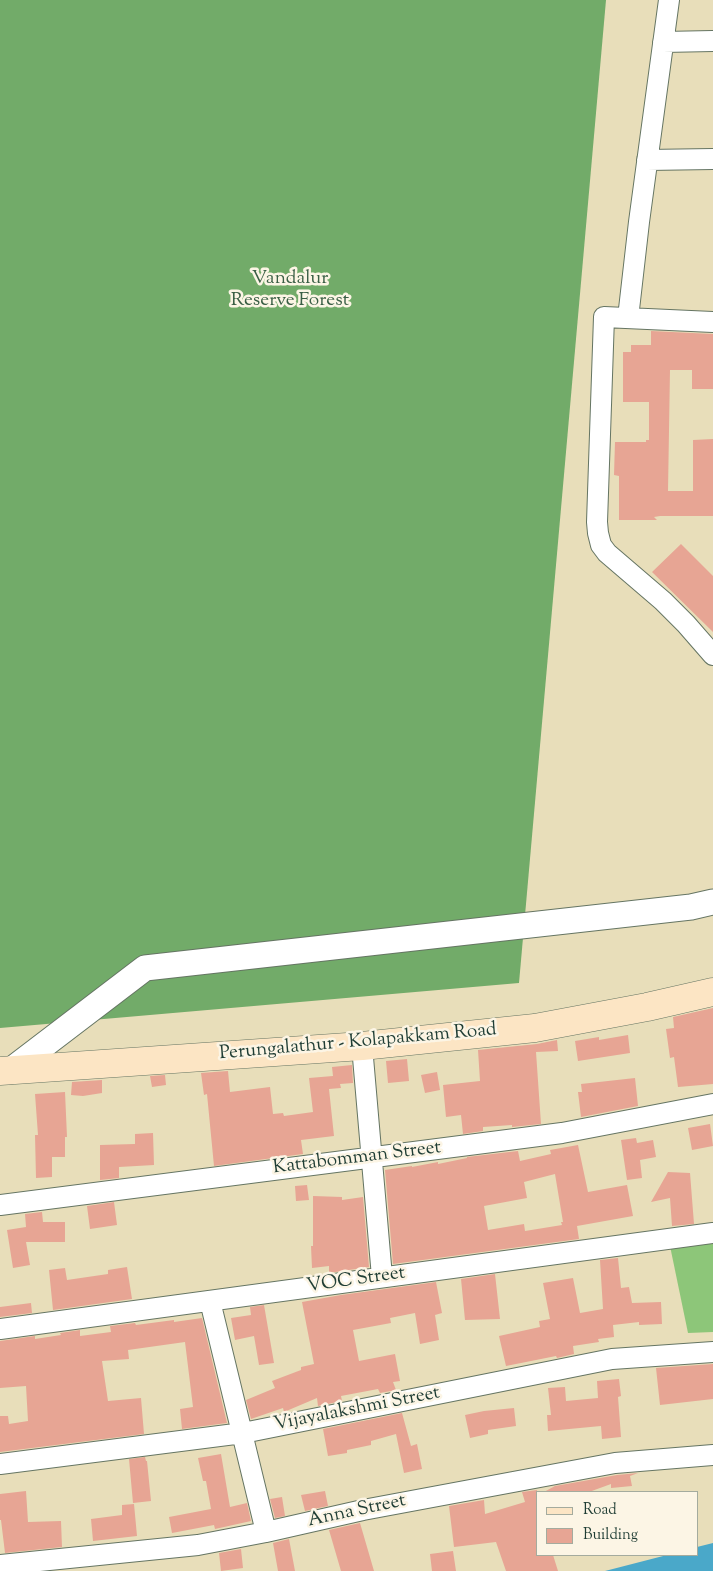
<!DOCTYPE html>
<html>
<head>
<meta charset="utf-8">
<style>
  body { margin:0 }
  #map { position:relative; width:713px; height:1571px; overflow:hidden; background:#e8deba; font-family:"Sorts Mill Goudy",serif }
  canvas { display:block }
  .legend { position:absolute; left:536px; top:1491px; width:162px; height:65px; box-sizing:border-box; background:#fcf5e5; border:1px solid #a4ab9e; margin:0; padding:6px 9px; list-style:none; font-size:15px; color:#1f3d34 }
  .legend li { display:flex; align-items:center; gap:10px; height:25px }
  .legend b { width:25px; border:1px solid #a4ab9e }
</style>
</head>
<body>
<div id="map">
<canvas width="713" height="1571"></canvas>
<ul class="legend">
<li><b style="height:6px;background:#fce5c4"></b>Road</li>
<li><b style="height:14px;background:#e7a594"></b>Building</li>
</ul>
</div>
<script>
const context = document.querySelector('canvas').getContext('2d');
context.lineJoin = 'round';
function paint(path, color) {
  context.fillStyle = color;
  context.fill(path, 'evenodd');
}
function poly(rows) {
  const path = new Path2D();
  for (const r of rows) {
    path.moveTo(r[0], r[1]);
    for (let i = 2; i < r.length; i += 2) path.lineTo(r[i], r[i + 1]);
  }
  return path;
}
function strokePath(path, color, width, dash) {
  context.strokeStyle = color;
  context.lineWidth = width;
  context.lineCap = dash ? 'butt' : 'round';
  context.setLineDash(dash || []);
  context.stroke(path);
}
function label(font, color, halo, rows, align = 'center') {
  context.font = font + ' "Sorts Mill Goudy",serif';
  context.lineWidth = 5;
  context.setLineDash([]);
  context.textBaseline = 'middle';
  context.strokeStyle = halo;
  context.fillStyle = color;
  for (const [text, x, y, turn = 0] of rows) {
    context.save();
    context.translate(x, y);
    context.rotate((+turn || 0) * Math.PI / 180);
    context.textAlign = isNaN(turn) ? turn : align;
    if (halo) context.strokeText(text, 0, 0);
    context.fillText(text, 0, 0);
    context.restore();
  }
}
paint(poly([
  [713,1241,713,1332,688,1333,670,1246]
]), '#8dc679');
paint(poly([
  [0,0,606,0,519,983,0,1028]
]), '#72ab69');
paint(poly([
  [713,1543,713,1571,605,1571,667,1555,697,1555,697,1547]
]), '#4aa8c9');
paint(poly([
  [651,331,713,334,713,389,692,389,692,370,670,370,668,491,693,491,693,440,713,439,713,516,660,516,654,517,657,520,619,520,619,476,614,475,615,442,646,442,646,440,649,440,649,402,623,402,623,352,631,352,631,345,651,345],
  [681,544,713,576,713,632,652,572],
  [713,1008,713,1084,678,1087,674,1057,670,1058,666,1029,674,1028,673,1017],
  [628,1035,630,1053,578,1061,575,1041,599,1037,599,1040],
  [557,1040,558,1051,536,1052,541,1124,512,1127,512,1125,483,1127,483,1131,463,1134,461,1115,446,1117,443,1085,480,1081,478,1050,537,1044],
  [407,1059,409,1081,388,1083,386,1061],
  [352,1065,353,1083,340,1084,341,1088,329,1089,334,1136,301,1140,303,1154,214,1166,207,1094,204,1095,201,1073,228,1071,230,1092,270,1087,273,1114,283,1113,284,1116,313,1112,309,1078,333,1076,332,1067],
  [437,1072,440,1090,425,1093,421,1075],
  [165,1075,166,1085,152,1087,150,1076],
  [635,1078,638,1106,581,1117,578,1092,582,1092,581,1084],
  [102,1080,102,1093,83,1096,71,1095,72,1082],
  [65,1092,67,1137,65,1137,65,1157,52,1157,52,1177,36,1178,35,1135,38,1135,35,1094],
  [710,1124,713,1146,692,1150,688,1128],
  [153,1133,154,1165,119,1167,119,1178,100,1180,100,1145,135,1144,135,1134],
  [636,1138,637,1143,653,1140,656,1157,640,1160,642,1178,627,1180,621,1140],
  [578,1145,588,1192,627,1185,633,1216,577,1226,579,1239,393,1264,385,1170,412,1166,412,1167,438,1162,438,1164,467,1158,467,1157,518,1151,520,1161,551,1154,550,1150],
  [555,1174,563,1222,561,1222,562,1225,525,1231,524,1224,488,1230,484,1206,527,1198,524,1182],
  [668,1172,690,1173,694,1224,672,1226,670,1198,651,1202],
  [307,1185,309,1200,296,1201,295,1186],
  [313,1196,342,1197,342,1200,363,1197,369,1267,329,1273,329,1266,312,1268,311,1246,313,1246],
  [114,1202,117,1225,90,1229,87,1206],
  [42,1212,43,1222,65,1222,65,1242,26,1242,30,1265,13,1268,7,1230,26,1227,25,1214],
  [618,1258,621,1288,629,1287,632,1303,661,1302,662,1324,639,1325,639,1322,613,1325,614,1337,598,1339,599,1342,573,1346,574,1354,557,1358,556,1356,506,1366,499,1336,540,1327,539,1321,550,1319,543,1283,573,1278,580,1313,603,1309,600,1260],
  [127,1267,132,1299,53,1310,49,1270,65,1268,67,1280,108,1274,108,1270],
  [495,1274,500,1319,465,1320,461,1279],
  [436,1282,442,1313,435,1315,439,1340,420,1344,415,1313,390,1318,391,1323,353,1330,359,1361,395,1354,400,1381,393,1382,396,1390,380,1393,378,1389,341,1396,342,1401,318,1406,317,1398,284,1412,283,1408,251,1419,246,1400,275,1388,272,1381,301,1370,301,1367,314,1364,302,1302,341,1295],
  [31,1303,32,1313,0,1317,0,1307],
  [264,1305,274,1363,259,1365,254,1336,235,1340,231,1318,251,1315,250,1307],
  [202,1318,227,1423,182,1429,180,1409,193,1407,185,1342,128,1350,129,1359,102,1361,108,1401,141,1398,144,1434,0,1452,0,1416,8,1416,9,1424,28,1421,26,1386,0,1388,0,1341,35,1336,35,1339,61,1335,60,1333,80,1330,80,1336,111,1332,110,1326,135,1323,136,1325,174,1320,174,1322],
  [713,1364,713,1399,660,1405,656,1368],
  [619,1379,621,1396,618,1397,621,1437,602,1439,601,1426,548,1431,547,1415,551,1415,548,1388,565,1387,566,1401,598,1398,597,1381],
  [514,1408,516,1426,488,1430,488,1434,470,1438,465,1415,484,1411],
  [402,1413,411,1446,417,1444,422,1469,404,1473,396,1434,371,1441,371,1445,347,1450,347,1453,328,1456,323,1429],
  [221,1454,230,1507,247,1503,251,1521,215,1529,214,1525,172,1533,169,1517,211,1509,206,1481,203,1481,198,1458],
  [145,1457,146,1461,147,1461,151,1501,133,1503,129,1459],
  [638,1473,630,1476,632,1486,611,1488,611,1484,589,1492,544,1492,555,1486,617,1475],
  [537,1490,537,1555,553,1555,558,1571,506,1571,496,1542,454,1547,449,1506,484,1500,485,1514,525,1502,522,1492],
  [26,1491,28,1522,61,1521,62,1547,5,1553,1,1520,0,1520,0,1494],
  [325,1491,328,1506,305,1511,301,1495],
  [282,1497,285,1516,275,1518,270,1499],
  [134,1504,137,1536,93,1541,91,1519,122,1515,122,1505],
  [360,1523,374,1571,341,1571,329,1530],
  [289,1539,295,1571,278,1571,273,1543],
  [241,1549,243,1568,221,1571,219,1553],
  [453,1551,456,1571,432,1571,430,1554]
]), '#e7a594');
const minor = poly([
  [663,42,713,41],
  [647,160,713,159],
  [628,318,639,222,669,0],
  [713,322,604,317,597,522,598,533,601,545,607,553,663,601,686,624,713,655],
  [362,1046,382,1277],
  [0,1205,562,1133,713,1104],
  [210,1301,266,1532],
  [0,1329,713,1233],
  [0,1464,243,1433,612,1359,713,1352],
  [0,1565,198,1545,266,1532,363,1510,615,1463,713,1455]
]);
const tertiary = poly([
  [10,1071,145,968,691,907,713,902]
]);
const secondary = poly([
  [0,1071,362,1046,535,1028,647,1007,713,992]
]);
strokePath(minor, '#657563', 22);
strokePath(tertiary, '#657563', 27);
strokePath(secondary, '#657563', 29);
strokePath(minor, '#fff', 20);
strokePath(tertiary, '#fff', 25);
strokePath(secondary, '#fce5c4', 28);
label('19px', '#3a5f45', '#fcf5e5', [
  ["Vandalur",290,280],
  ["Reserve Forest",290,302]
]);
label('19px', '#1f3d34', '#fcf5e5', [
  ["Perungalathur - Kolapakkam Road",358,1043,-5],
  ["Kattabomman Street",357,1159,-7],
  ["VOC Street",356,1281,-8],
  ["Vijayalakshmi Street",357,1410,-11],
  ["Anna Street",357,1512,-12]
]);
</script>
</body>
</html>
